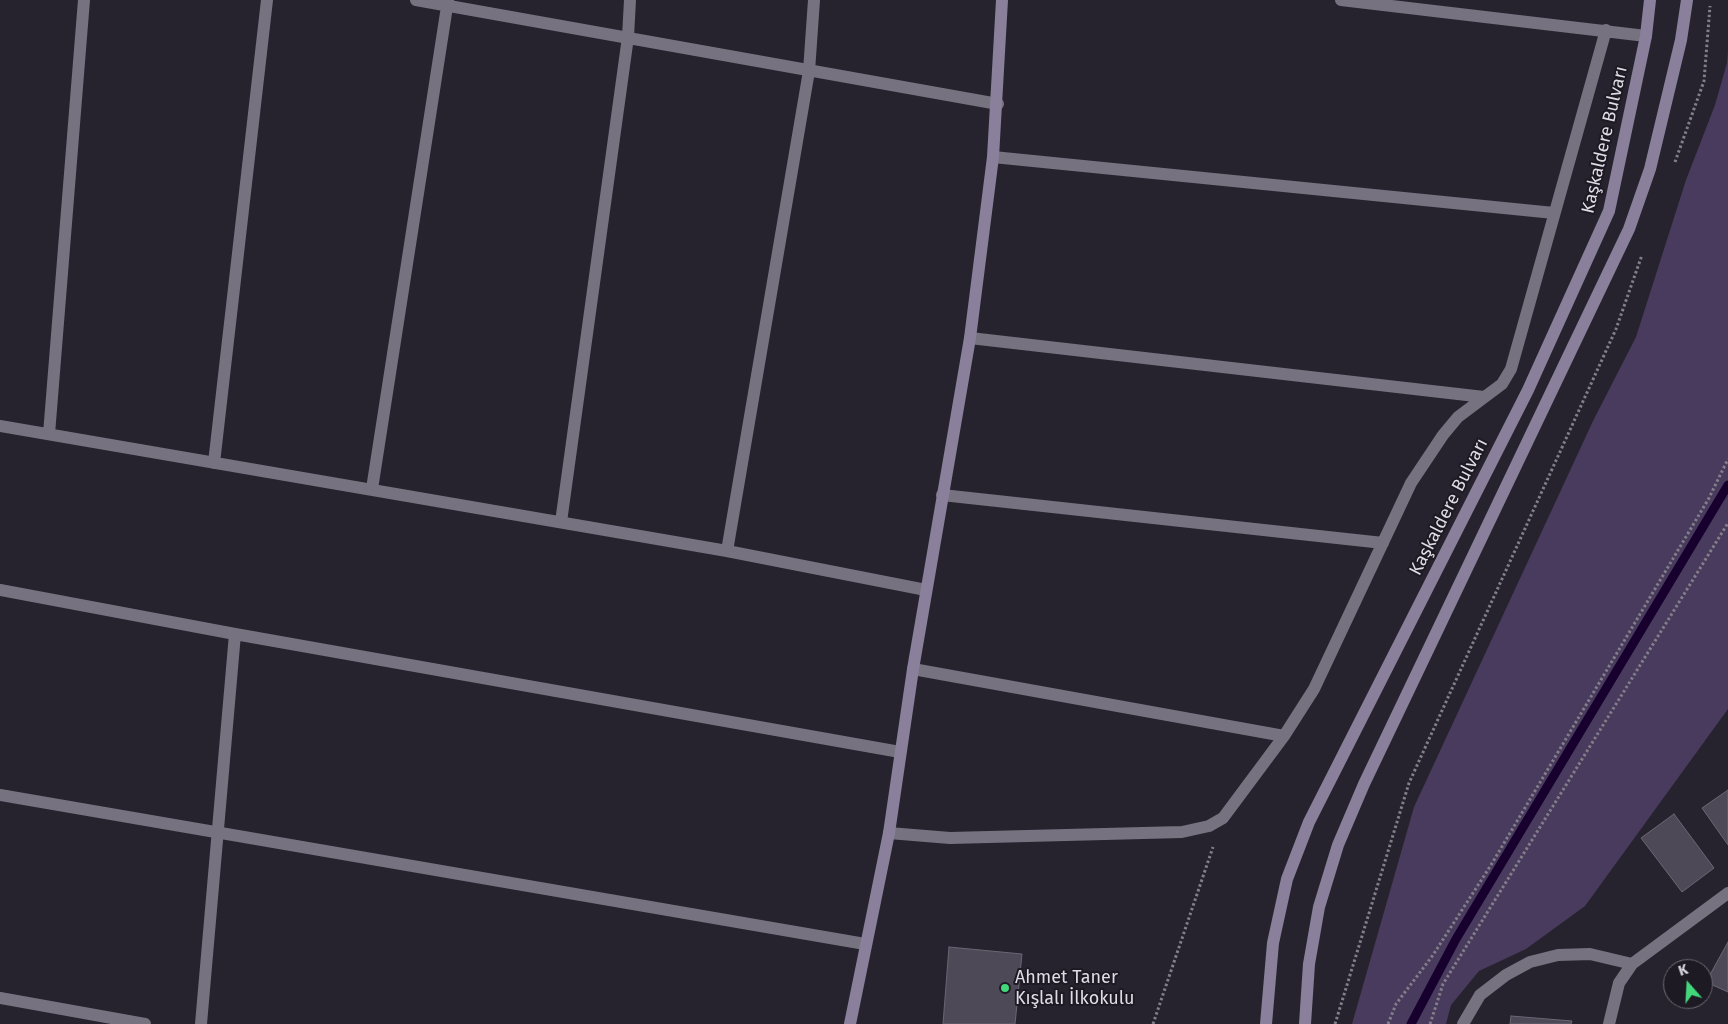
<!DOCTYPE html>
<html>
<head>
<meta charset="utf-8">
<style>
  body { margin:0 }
  #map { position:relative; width:1728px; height:1024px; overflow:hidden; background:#27232e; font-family:"Fira Sans",sans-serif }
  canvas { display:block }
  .north { position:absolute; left:1663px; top:959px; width:50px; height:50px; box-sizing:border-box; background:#1e1a24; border:1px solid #6b6871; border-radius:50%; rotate:341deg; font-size:14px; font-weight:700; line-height:20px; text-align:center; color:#dfdce4 }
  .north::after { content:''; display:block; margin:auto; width:18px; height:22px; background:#43d77b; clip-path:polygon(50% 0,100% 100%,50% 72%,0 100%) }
</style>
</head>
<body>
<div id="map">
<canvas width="1728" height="1024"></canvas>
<div class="north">K</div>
</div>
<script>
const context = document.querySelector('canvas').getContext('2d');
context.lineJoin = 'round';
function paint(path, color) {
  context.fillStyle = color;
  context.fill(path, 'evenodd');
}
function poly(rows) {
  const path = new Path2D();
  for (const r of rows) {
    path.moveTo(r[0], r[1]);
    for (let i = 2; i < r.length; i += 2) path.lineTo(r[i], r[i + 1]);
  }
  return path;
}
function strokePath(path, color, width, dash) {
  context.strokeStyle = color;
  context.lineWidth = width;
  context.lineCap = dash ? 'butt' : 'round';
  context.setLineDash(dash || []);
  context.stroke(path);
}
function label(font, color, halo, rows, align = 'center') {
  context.font = font + ' "Fira Sans",sans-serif';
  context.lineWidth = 4;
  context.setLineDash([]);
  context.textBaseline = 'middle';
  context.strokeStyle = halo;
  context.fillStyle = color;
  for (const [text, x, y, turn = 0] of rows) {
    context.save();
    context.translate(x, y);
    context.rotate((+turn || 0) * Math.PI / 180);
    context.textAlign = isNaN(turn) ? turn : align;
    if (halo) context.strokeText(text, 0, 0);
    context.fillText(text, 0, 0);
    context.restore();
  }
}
paint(poly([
  [1728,51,1728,709,1585,906,1526,949,1479,971,1451,1005,1446,1024,1352,1024,1414,807,1593,421,1636,337,1686,180,1715,105,1727,63]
]), '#483b5d');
strokePath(poly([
  [1411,1024,1456,939,1728,485]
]), '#17002e', 9);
const building = poly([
  [1728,790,1728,845,1702,808,1728,790],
  [1674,814,1714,868,1682,892,1641,838,1674,814],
  [1728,942,1728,992,1706,982,1728,942],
  [949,947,1022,954,1015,1024,943,1024,949,947],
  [1511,1016,1572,1021,1571,1024,1510,1024,1511,1016]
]);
paint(building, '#4e4956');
strokePath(building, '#6b6673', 1);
strokePath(poly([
  [1675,162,1704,81,1710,6],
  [1153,1024,1213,847],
  [1335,1024,1409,783,1616,329,1642,255],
  [1388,1024,1396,1004,1433,955,1491,865,1709,498,1728,459],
  [1430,1024,1443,984,1728,523]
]), '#837f89', 3, [2.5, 2.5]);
strokePath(poly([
  [416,0,998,104],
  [1341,0,1646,36],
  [993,157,1554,213],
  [970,338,1484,397],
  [0,426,727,551,926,590],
  [49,434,84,0],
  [214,463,267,0],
  [372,489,448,0],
  [942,495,1383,543],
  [561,522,628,37,630,0],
  [727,551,809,71,814,0],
  [0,590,235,634,900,752],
  [913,669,1284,736],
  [0,795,865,944],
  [889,833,950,838,1182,832,1209,826,1223,818,1284,736,1314,689,1411,483,1443,435,1458,417,1502,384,1511,369,1606,30],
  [0,998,145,1024],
  [201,1024,235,634],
  [1463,1024,1480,995,1506,975,1530,962,1558,955,1590,954,1632,964],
  [1609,1024,1619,983,1632,964,1728,893]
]), '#77727f', 12);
strokePath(poly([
  [850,1024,889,833,913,669,970,338,993,157,1002,0],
  [1266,1024,1273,943,1287,879,1309,822,1528,390,1609,211,1646,36,1650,0],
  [1305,1024,1309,964,1319,907,1338,845,1364,784,1629,229,1650,169,1681,40,1687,0]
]), '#8a809b', 12);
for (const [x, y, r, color] of [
  [1005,988,5,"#43d77b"]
]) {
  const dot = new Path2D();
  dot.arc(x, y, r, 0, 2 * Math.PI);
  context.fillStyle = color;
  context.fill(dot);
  strokePath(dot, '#1e1a24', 2);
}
label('18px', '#dfdce4', '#1e1a24', [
  ["Kaşkaldere Bulvarı",1605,140,-77],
  ["Kaşkaldere Bulvarı",1449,507,-63]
]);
label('18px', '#dfdce4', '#1e1a24', [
  ["Ahmet Taner",1015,978],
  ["Kışlalı İlkokulu",1015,999]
], 'left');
</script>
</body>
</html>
